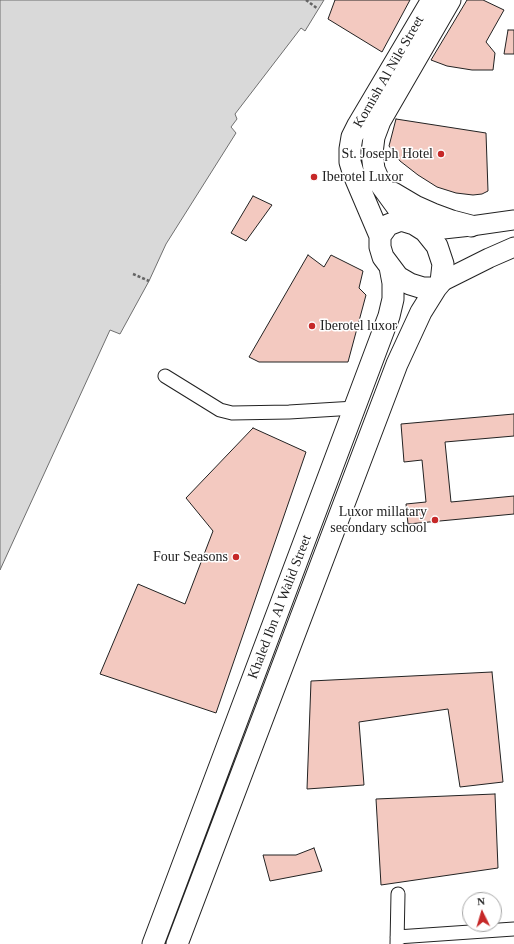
<!DOCTYPE html>
<html>
<head>
<meta charset="utf-8">
<style>
  body { margin:0 }
  #map { position:relative; width:514px; height:944px; overflow:hidden; background:#fff; font-family:Georgia,serif }
  canvas { display:block }
  .north { position:absolute; left:462px; top:892px; width:40px; height:40px; box-sizing:border-box; background:#fff; border:1px solid #a7a7a7; border-radius:50%; rotate:355deg; font-size:11px; font-weight:700; line-height:16px; text-align:center; color:#222 }
  .north::after { content:''; display:block; margin:auto; width:14px; height:18px; background:#c62828; clip-path:polygon(50% 0,100% 100%,50% 72%,0 100%) }
</style>
</head>
<body>
<div id="map">
<canvas width="514" height="944"></canvas>
<div class="north">N</div>
</div>
<script>
const context = document.querySelector('canvas').getContext('2d');
context.lineJoin = 'round';
function paint(path, color) {
  context.fillStyle = color;
  context.fill(path, 'evenodd');
}
function poly(rows) {
  const path = new Path2D();
  for (const r of rows) {
    path.moveTo(r[0], r[1]);
    for (let i = 2; i < r.length; i += 2) path.lineTo(r[i], r[i + 1]);
  }
  return path;
}
function strokePath(path, color, width, dash) {
  context.strokeStyle = color;
  context.lineWidth = width;
  context.lineCap = dash ? 'butt' : 'round';
  context.setLineDash(dash || []);
  context.stroke(path);
}
function label(font, color, halo, rows, align = 'center') {
  context.font = font + ' Georgia,serif';
  context.lineWidth = 3;
  context.setLineDash([]);
  context.textBaseline = 'middle';
  context.strokeStyle = halo;
  context.fillStyle = color;
  for (const [text, x, y, turn = 0] of rows) {
    context.save();
    context.translate(x, y);
    context.rotate((+turn || 0) * Math.PI / 180);
    context.textAlign = isNaN(turn) ? turn : align;
    if (halo) context.strokeText(text, 0, 0);
    context.fillText(text, 0, 0);
    context.restore();
  }
}
const water = poly([
  [0,0,324,0,305,31,301,28,235,114,237,119,231,127,236,133,166,244,149,281,120,334,110,330,0,570,0,0]
]);
paint(water, '#d9d9d9');
strokePath(water, '#6f6f6f', 1);
const building = poly([
  [335,0,410,0,382,52,328,19,335,0],
  [467,0,483,0,504,10,486,42,495,53,493,70,472,70,447,66,431,60,467,0],
  [508,30,514,30,514,54,504,54,508,30],
  [396,119,486,133,488,191,482,194,473,195,456,193,437,187,418,175,400,161,389,146,396,119],
  [253,196,272,205,246,241,231,233,253,196],
  [308,255,324,267,331,255,363,271,359,288,366,295,348,362,259,362,249,357,308,255],
  [514,414,514,436,445,442,451,502,514,496,514,514,408,524,406,504,426,502,422,460,404,462,401,424,514,414],
  [253,428,306,452,216,713,100,674,138,584,185,604,213,531,186,498,253,428],
  [492,672,503,782,460,787,448,709,359,722,364,785,307,789,311,681,492,672],
  [495,794,498,868,381,885,376,799,495,794],
  [314,848,322,871,270,881,263,855,296,855,314,848]
]);
paint(building, '#f3c9c0');
strokePath(building, '#222', 1);
const minor = poly([
  [165,376,220,410,232,413,289,412,355,408],
  [397,937,514,929],
  [397,944,398,894]
]);
const secondary = poly([
  [425,231,471,226,514,220],
  [441,282,489,258,514,247]
]);
const primary = poly([
  [393,193,415,206,433,214,452,221,471,226],
  [401,220,414,224,425,231,437,246,443,264,441,282,436,288,423,288,410,284,398,277,383,257,380,247,380,236,388,225,401,220],
  [414,224,400,211,381,185,374,169,372,153,374,137,380,121,450,0],
  [380,236,354,175,350,162,350,149,352,137,358,125,432,0],
  [153,944,389,316,393,299,393,283,390,267],
  [177,944,397,364,421,312,436,288]
]);
strokePath(minor, '#222', 15);
strokePath(secondary, '#222', 21);
strokePath(primary, '#222', 23);
strokePath(poly([
  [306,0,318,9],
  [133,274,149,281]
]), '#646464', 2.5, [3, 2]);
strokePath(minor, '#fff', 13);
strokePath(secondary, '#fff', 19);
strokePath(primary, '#fff', 21);
for (const [x, y, r, color] of [
  [441,154,4,"#c62828"],
  [314,177,4,"#c62828"],
  [312,326,4,"#c62828"],
  [435,520,4,"#c62828"],
  [236,557,4,"#c62828"]
]) {
  const dot = new Path2D();
  dot.arc(x, y, r, 0, 2 * Math.PI);
  context.fillStyle = color;
  context.fill(dot);
  strokePath(dot, '#fff', 1.5);
}
label('14px', '#222', '#fff', [
  ["Kornish Al Nile Street",389,72,-60],
  ["Khaled Ibn Al Walid Street",280,607,-69]
]);
label('14px', '#222', '#fff', [
  ["St. Joseph Hotel",433,154],
  ["Iberotel Luxor",322,177,"left"],
  ["Iberotel luxor",320,326,"left"],
  ["Luxor millatary",427,512],
  ["secondary school",427,528],
  ["Four Seasons",228,557]
], 'right');
</script>
</body>
</html>
